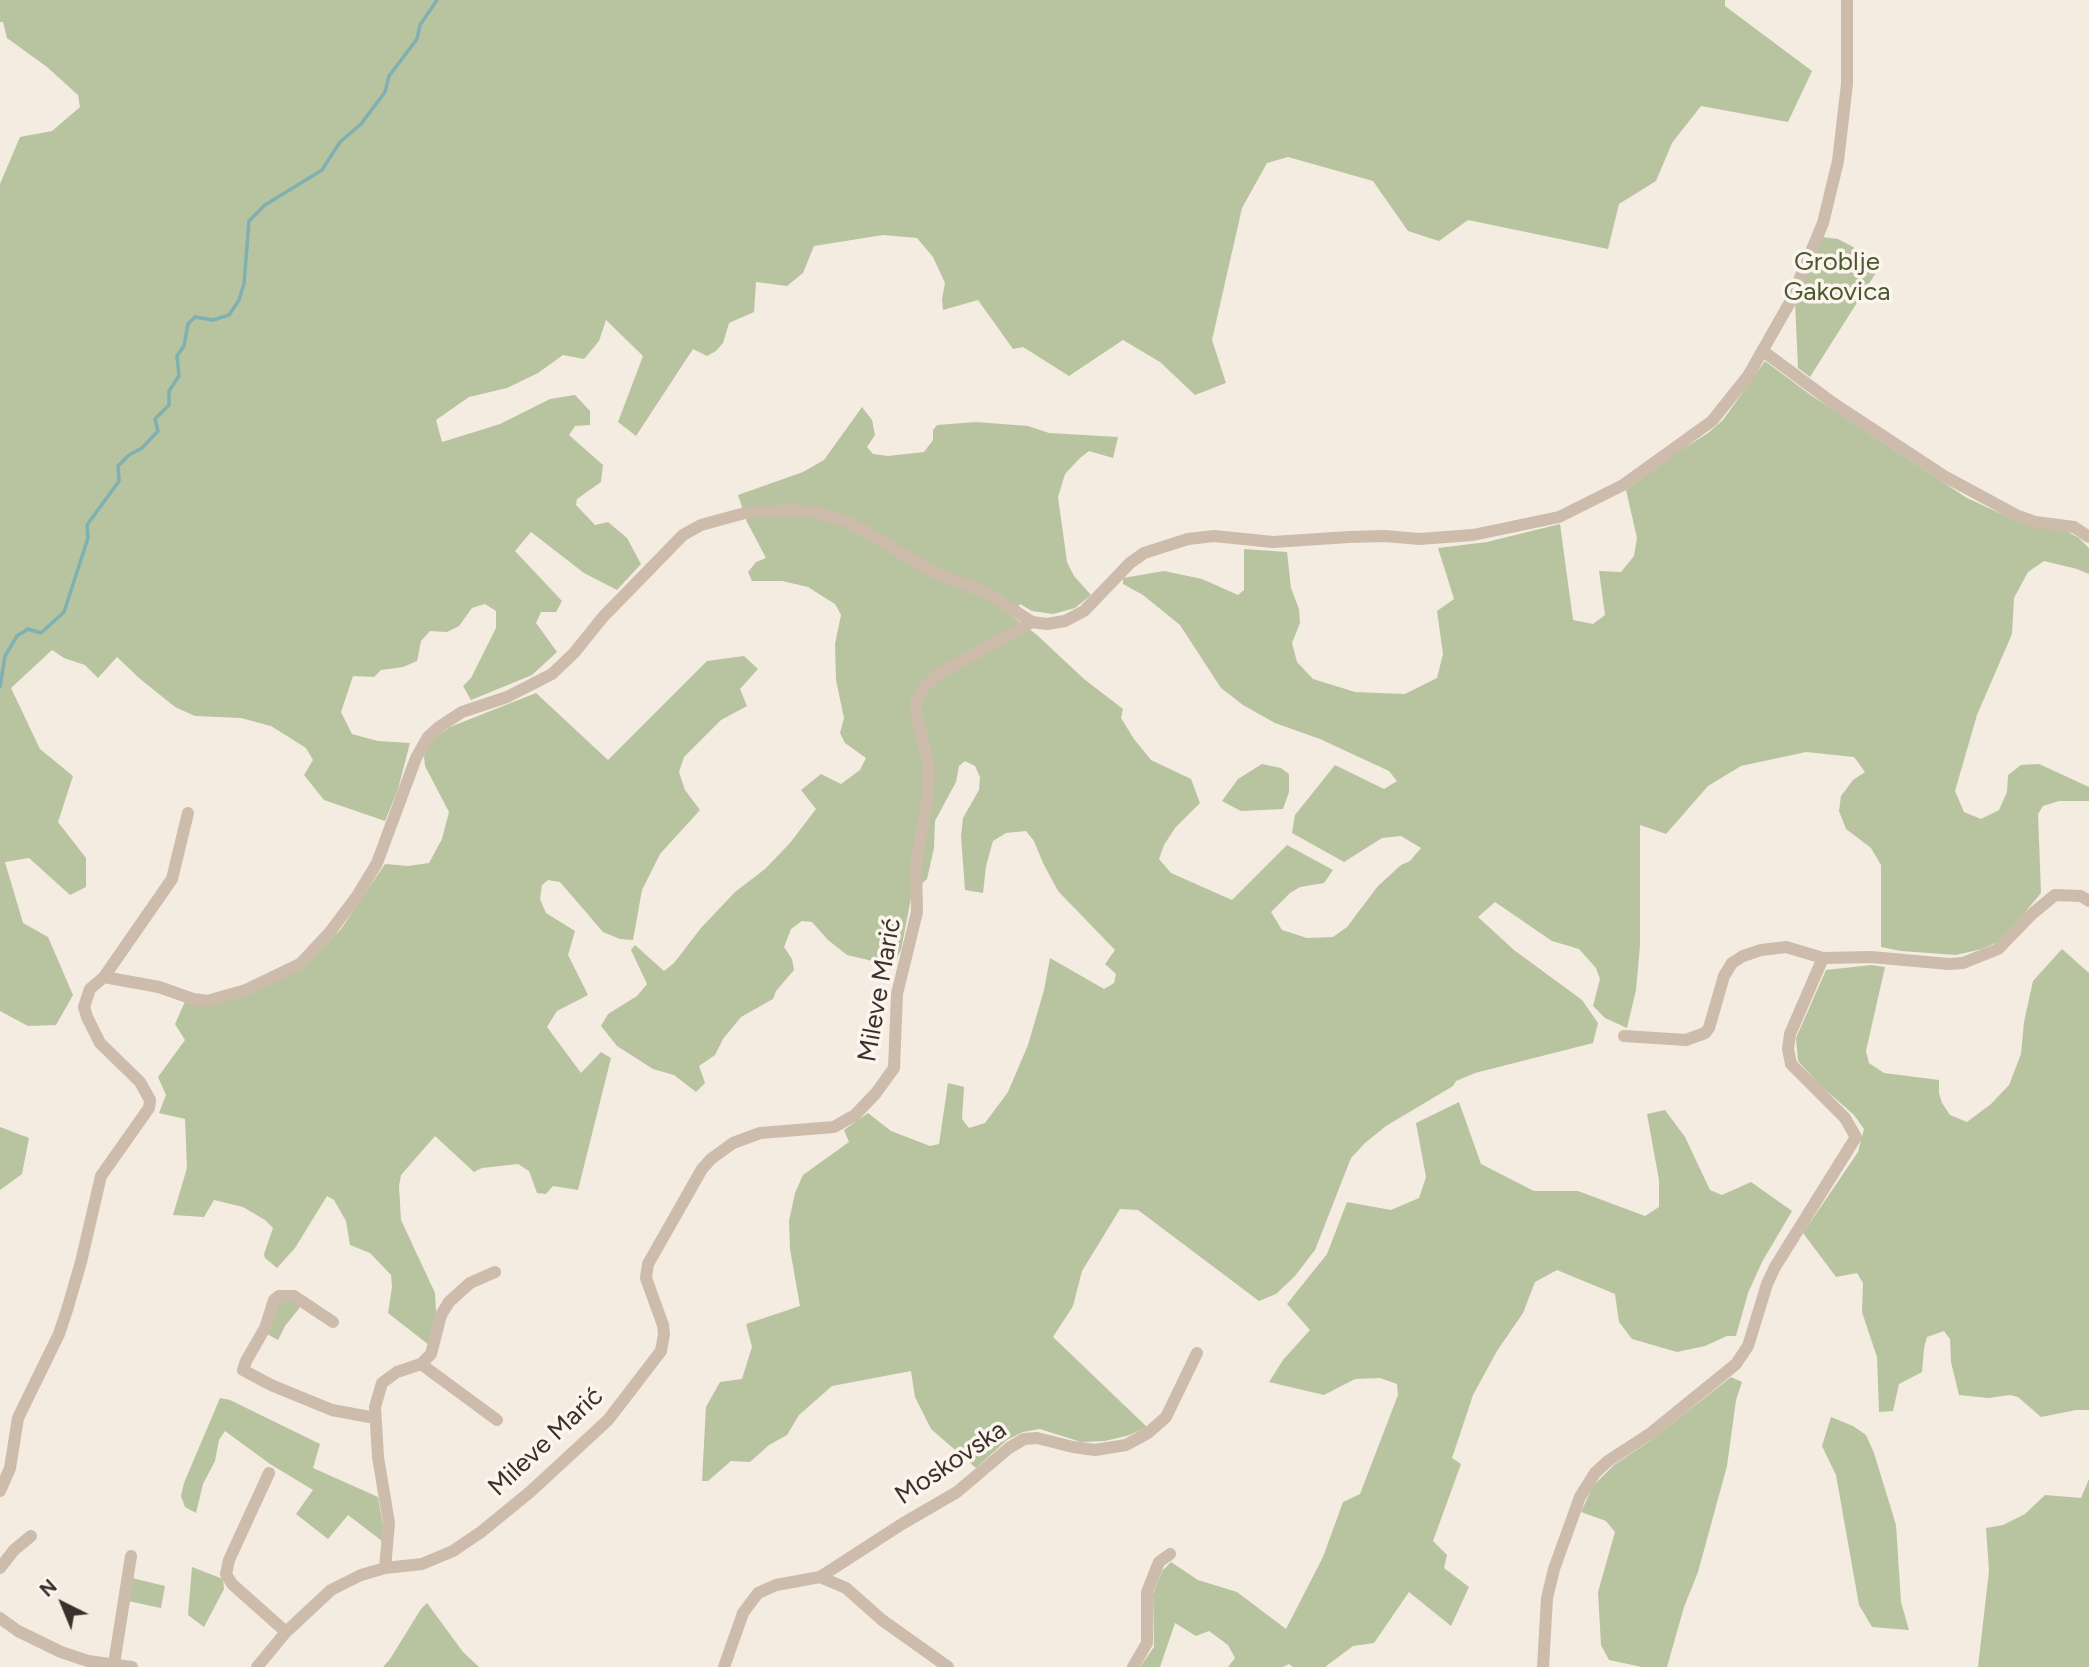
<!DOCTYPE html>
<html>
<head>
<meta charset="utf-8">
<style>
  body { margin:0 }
  #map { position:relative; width:2089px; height:1667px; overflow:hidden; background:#f4ebe1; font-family:Figtree,sans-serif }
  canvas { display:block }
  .north { position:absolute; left:28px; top:1569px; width:70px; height:70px; -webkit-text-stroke:5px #fbf5ee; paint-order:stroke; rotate:317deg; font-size:19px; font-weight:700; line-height:28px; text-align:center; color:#3b302b }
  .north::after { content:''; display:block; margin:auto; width:24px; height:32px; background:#3b302b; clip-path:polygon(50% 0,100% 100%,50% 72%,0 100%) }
</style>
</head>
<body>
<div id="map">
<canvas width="2089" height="1667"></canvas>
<div class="north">N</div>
</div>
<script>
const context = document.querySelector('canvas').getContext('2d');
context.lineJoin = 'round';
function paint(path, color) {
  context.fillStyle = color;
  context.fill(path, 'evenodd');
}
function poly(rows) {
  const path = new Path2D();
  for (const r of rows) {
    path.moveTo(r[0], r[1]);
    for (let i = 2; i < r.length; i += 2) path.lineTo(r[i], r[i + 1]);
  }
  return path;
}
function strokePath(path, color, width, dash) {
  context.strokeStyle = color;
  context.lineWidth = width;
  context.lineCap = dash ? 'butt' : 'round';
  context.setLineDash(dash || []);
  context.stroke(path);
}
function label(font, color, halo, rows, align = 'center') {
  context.font = font + ' Figtree,sans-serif';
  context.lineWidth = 7;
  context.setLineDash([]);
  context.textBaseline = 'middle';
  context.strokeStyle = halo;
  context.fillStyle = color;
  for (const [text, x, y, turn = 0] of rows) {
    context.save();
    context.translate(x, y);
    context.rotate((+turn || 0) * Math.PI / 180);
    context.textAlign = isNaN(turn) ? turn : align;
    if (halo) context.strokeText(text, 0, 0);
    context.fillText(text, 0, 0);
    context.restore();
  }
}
paint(poly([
  [0,0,1725,0,1725,6,1812,71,1788,122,1701,106,1672,143,1656,181,1619,204,1608,249,1468,220,1439,241,1408,231,1373,181,1288,157,1267,163,1242,208,1212,340,1226,383,1195,395,1160,362,1123,340,1069,376,1023,347,1013,349,978,300,943,310,942,299,945,283,933,257,917,238,883,235,814,246,803,273,787,286,756,282,754,312,729,323,723,343,716,351,707,356,693,349,636,436,618,422,643,356,606,320,599,341,584,359,563,355,538,373,507,388,469,397,436,420,442,442,500,424,550,399,575,395,590,411,590,425,575,426,569,435,603,465,601,482,577,499,576,505,595,525,608,522,627,538,641,564,617,590,584,573,531,532,515,551,562,601,556,612,541,612,536,623,557,652,532,675,471,700,463,686,471,678,496,628,496,611,485,604,472,608,459,626,447,632,430,631,421,641,417,661,403,667,381,670,374,677,353,676,341,712,352,734,378,741,410,743,398,789,385,821,324,800,304,775,313,760,306,748,271,726,241,718,195,716,175,707,139,678,117,657,98,678,85,665,64,658,52,650,11,688,40,749,73,776,58,822,86,858,86,887,70,895,29,858,5,862,23,923,48,937,73,995,56,1025,28,1026,0,1011,0,184,20,137,52,131,80,107,78,95,47,67,7,38,3,22,0,22],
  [1822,237,1838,239,1853,247,1877,271,1810,377,1798,368,1795,302],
  [1765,361,1812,396,1967,498,2021,523,2068,532,2079,538,2089,548,2089,574,2077,569,2044,561,2028,572,2014,598,2012,634,1977,715,1955,791,1964,812,1981,819,1999,810,2007,792,2008,775,2021,765,2039,764,2089,787,2089,801,2059,801,2043,806,2038,814,2041,893,2002,940,1982,949,1956,955,1901,951,1881,947,1881,865,1871,848,1846,829,1839,811,1841,796,1853,780,1865,772,1854,757,1806,752,1741,766,1708,786,1666,834,1640,825,1640,946,1636,990,1627,1028,1605,1018,1593,1006,1600,979,1596,968,1579,949,1552,941,1495,902,1478,917,1514,950,1582,1000,1598,1023,1593,1043,1475,1073,1456,1081,1453,1086,1386,1126,1365,1143,1351,1158,1315,1250,1295,1276,1276,1294,1259,1301,1138,1210,1120,1209,1082,1271,1073,1306,1053,1337,1147,1427,1130,1435,1105,1441,1081,1442,1040,1429,1023,1432,1007,1440,976,1468,931,1429,915,1397,911,1371,832,1386,799,1415,787,1435,769,1445,750,1462,731,1461,708,1481,702,1481,706,1407,720,1382,742,1379,752,1347,746,1324,800,1306,790,1249,789,1221,795,1193,803,1175,849,1142,844,1130,868,1113,891,1131,930,1146,939,1144,948,1083,964,1087,962,1119,969,1128,985,1123,1008,1092,1028,1045,1044,990,1050,958,1104,989,1114,983,1116,974,1105,964,1115,950,1058,891,1043,863,1034,841,1026,831,1006,833,993,841,986,866,983,893,965,890,961,836,963,818,979,790,980,777,975,766,965,761,959,766,956,782,935,821,934,848,927,879,912,893,901,950,896,960,877,962,847,955,828,940,812,922,802,921,791,929,784,947,792,959,794,970,776,991,773,999,741,1017,723,1039,715,1055,699,1066,705,1083,696,1092,674,1075,653,1069,617,1046,601,1026,608,1014,637,996,647,984,631,950,635,945,664,971,674,963,701,928,735,892,765,869,790,843,816,809,801,790,821,774,841,784,860,770,866,758,845,743,840,733,844,718,836,680,835,644,841,615,835,604,808,587,782,581,752,581,748,572,756,562,766,558,747,522,738,495,803,472,824,460,862,407,872,420,875,435,867,447,873,454,888,456,924,452,933,440,933,430,937,425,976,422,1028,426,1049,433,1118,437,1113,458,1089,451,1080,458,1065,474,1058,497,1067,562,1074,576,1091,595,1075,608,1053,614,1032,611,1020,604,1012,616,1037,635,1084,679,1123,709,1121,718,1134,739,1151,760,1191,779,1200,803,1175,828,1164,845,1159,859,1171,873,1232,900,1287,845,1333,870,1324,883,1300,887,1290,893,1271,912,1282,930,1307,938,1333,937,1347,927,1378,886,1401,865,1410,861,1421,848,1401,836,1382,838,1344,862,1292,833,1295,815,1335,765,1384,789,1397,781,1389,771,1320,739,1275,723,1243,705,1221,688,1180,625,1143,595,1123,584,1123,578,1164,571,1202,579,1238,595,1244,590,1244,549,1287,552,1291,588,1299,609,1300,623,1292,643,1297,662,1313,679,1355,692,1405,694,1437,678,1443,654,1437,611,1454,599,1438,548,1487,542,1560,524,1573,620,1593,624,1605,615,1599,571,1621,572,1634,556,1637,538,1626,490,1678,452,1708,433,1723,420],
  [744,656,758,669,740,689,747,706,721,720,684,757,679,772,685,790,700,810,660,854,642,890,633,940,620,939,603,932,560,882,548,880,542,885,540,899,546,913,575,931,568,955,588,995,557,1011,547,1027,581,1073,601,1052,611,1058,578,1190,553,1186,546,1194,537,1193,529,1171,518,1164,482,1168,474,1172,435,1136,401,1175,399,1186,401,1220,435,1293,436,1311,429,1345,388,1313,392,1287,391,1275,370,1253,350,1245,346,1221,334,1200,327,1196,295,1248,277,1268,265,1258,264,1254,273,1228,265,1220,243,1207,214,1200,204,1217,173,1215,187,1168,185,1119,159,1113,166,1095,158,1077,185,1040,175,1024,188,995,211,996,240,992,314,957,341,929,385,864,408,866,429,863,442,839,449,812,425,766,424,756,433,739,450,727,536,693,608,760,707,661],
  [1262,764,1281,768,1289,774,1289,792,1283,809,1241,811,1222,801,1238,779],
  [2062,949,2089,973,2089,1410,2076,1410,2041,1417,2018,1397,2010,1395,1988,1398,1959,1395,1951,1362,1950,1339,1944,1331,1927,1337,1924,1348,1922,1372,1899,1384,1893,1411,1879,1412,1877,1357,1862,1312,1863,1283,1857,1273,1836,1277,1803,1233,1858,1152,1864,1129,1854,1115,1821,1086,1798,1061,1796,1038,1826,970,1871,965,1885,967,1866,1051,1869,1063,1884,1073,1939,1080,1939,1093,1942,1103,1950,1115,1967,1122,1991,1104,2009,1085,2021,1054,2024,1022,2033,981],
  [1459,1102,1481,1164,1534,1191,1578,1191,1645,1216,1659,1207,1659,1180,1647,1114,1665,1110,1685,1137,1710,1190,1722,1195,1751,1182,1792,1211,1762,1262,1748,1293,1736,1336,1727,1336,1705,1346,1677,1352,1632,1339,1619,1322,1615,1294,1557,1270,1535,1282,1523,1313,1497,1351,1473,1395,1452,1458,1461,1464,1433,1541,1447,1555,1444,1568,1469,1587,1451,1626,1409,1592,1374,1643,1353,1646,1325,1667,1293,1667,1289,1664,1283,1667,1228,1667,1235,1658,1228,1645,1209,1631,1196,1636,1175,1623,1160,1667,1140,1667,1154,1647,1153,1594,1162,1571,1171,1562,1198,1580,1237,1592,1286,1629,1323,1557,1343,1502,1360,1494,1398,1395,1397,1384,1380,1378,1355,1379,1324,1395,1269,1382,1283,1360,1310,1330,1287,1304,1327,1254,1347,1202,1391,1210,1419,1198,1426,1177,1416,1123],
  [0,1127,29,1138,22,1174,0,1190],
  [291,1300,301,1306,285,1326,278,1340,267,1334,278,1303],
  [1731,1377,1742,1382,1736,1400,1727,1466,1698,1572,1684,1607,1667,1667,1642,1667,1609,1660,1601,1645,1598,1592,1615,1532,1606,1521,1581,1512,1593,1486,1614,1465,1650,1441],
  [220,1398,230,1400,320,1444,313,1468,378,1497,383,1525,382,1541,348,1515,328,1539,296,1514,313,1490,270,1464,225,1431,219,1440,215,1461,203,1484,196,1513,185,1507,181,1496,184,1483],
  [1831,1417,1853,1426,1866,1435,1874,1453,1896,1525,1901,1602,1909,1630,1872,1627,1859,1605,1836,1475,1822,1446],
  [2089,1479,2089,1667,1978,1667,1989,1571,1986,1528,2003,1525,2025,1514,2045,1495,2081,1498],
  [192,1567,223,1579,224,1589,204,1627,188,1615],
  [132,1578,165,1586,161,1608,128,1601],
  [427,1603,463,1652,479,1667,383,1667,390,1659,421,1609]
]), '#b8c4a0');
strokePath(poly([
  [0,687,5,656,17,636,28,629,41,633,64,612,88,538,87,525,119,481,118,466,129,455,142,448,158,431,155,419,169,405,169,391,179,376,177,356,184,346,188,324,195,317,213,320,229,315,239,300,244,284,249,221,265,205,322,170,340,142,361,124,385,92,389,76,417,39,420,25,437,0]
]), '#7fb0b2', 3.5);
strokePath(poly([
  [1763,351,1833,403,1944,476,2018,516,2035,522,2074,527,2089,537],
  [104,977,172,879,188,813],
  [1624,1036,1686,1040,1705,1033,1709,1028,1724,976,1732,963,1743,956,1761,950,1786,947,1823,958,1871,957,1949,964,1963,963,1998,949,2032,914,2055,895,2081,896,2089,901],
  [333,1322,294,1296,279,1296,274,1300,265,1328,246,1361,243,1370,271,1385,332,1410,375,1418],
  [421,1364,431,1354,441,1315,449,1302,470,1283,495,1272],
  [269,1473,229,1560,226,1574,232,1584,286,1632],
  [0,1491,10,1468,18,1418,59,1334,67,1310,81,1262,101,1176,149,1108,150,1100,140,1082,100,1043,87,1017,84,1007,90,989,104,977,159,987,193,999,207,1001,246,990,300,964,330,932,357,896,377,863,416,758,428,737,439,727,462,712,507,697,552,674,574,653,603,617,683,535,701,525,745,513,796,510,820,514,846,521,865,531,934,573,986,592,1032,622,1047,624,1065,621,1084,611,1130,563,1144,553,1188,539,1214,536,1273,542,1349,537,1385,536,1419,539,1473,535,1559,517,1623,485,1712,421,1748,376,1789,304,1823,223,1838,161,1847,84,1847,0],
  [0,1568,14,1550,31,1536],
  [385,1568,389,1523,378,1457,375,1407,382,1383,397,1372,421,1364,497,1420],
  [820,1577,846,1588,882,1620,948,1667],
  [0,1618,18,1631,61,1652,88,1661,132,1667],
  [114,1664,131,1556],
  [257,1667,286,1632,331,1590,361,1575,385,1568,422,1564,453,1551,481,1532,530,1492,608,1420,661,1351,664,1334,663,1325,646,1278,648,1264,702,1169,711,1159,733,1143,760,1133,834,1127,855,1115,876,1093,894,1068,897,994,917,912,916,864,927,800,929,767,916,711,917,698,925,686,940,673,1032,622],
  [724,1667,743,1613,758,1593,776,1585,820,1577,902,1524,957,1492,1009,1448,1024,1439,1037,1438,1073,1447,1095,1450,1126,1445,1148,1433,1166,1417,1197,1353],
  [1133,1667,1147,1643,1147,1592,1159,1562,1170,1554],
  [1543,1667,1547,1598,1554,1569,1580,1497,1595,1473,1608,1461,1651,1433,1736,1364,1748,1346,1767,1284,1775,1267,1856,1137,1845,1118,1791,1064,1788,1049,1790,1034,1823,958]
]), '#cdbbac', 12);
label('26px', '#4a5a2e', '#fbf5ee', [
  ["Groblje",1837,262],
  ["Gakovica",1837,292]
]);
label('26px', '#3b302b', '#fbf5ee', [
  ["Mileve Marić",880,990,-80],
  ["Mileve Marić",546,1442,-43],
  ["Moskovska",951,1463,-34]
]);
</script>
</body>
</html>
